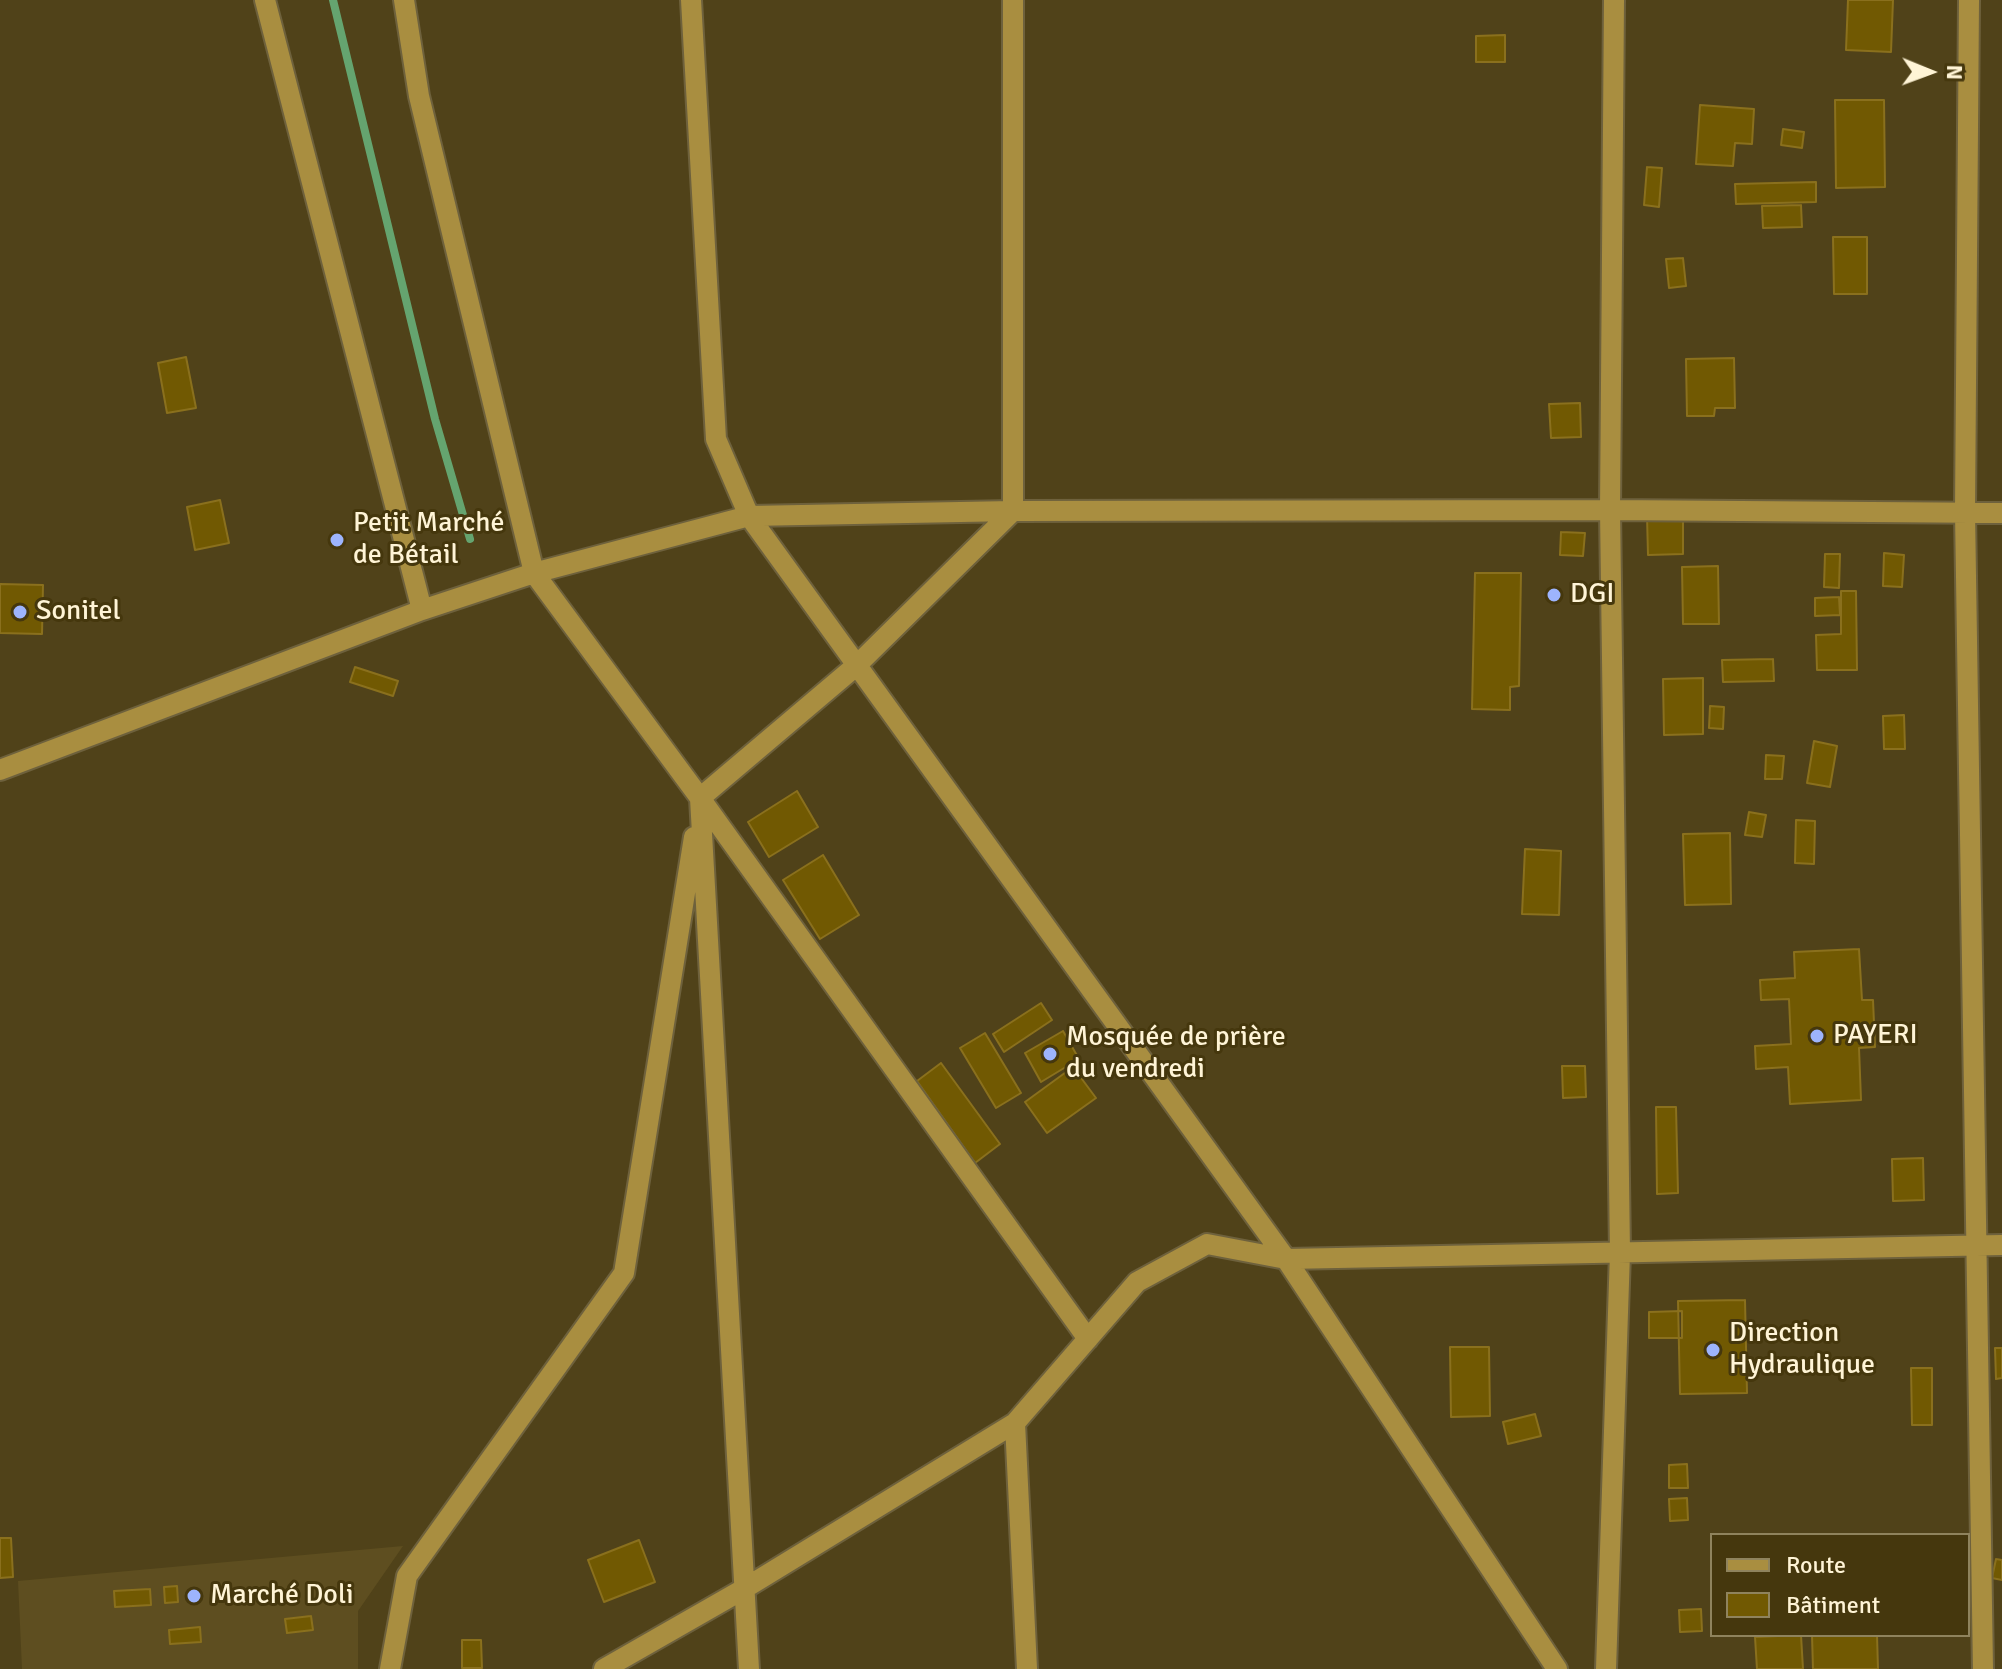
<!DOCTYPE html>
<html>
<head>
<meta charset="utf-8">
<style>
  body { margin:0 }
  #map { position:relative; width:2002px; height:1669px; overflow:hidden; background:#504219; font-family:Signika,sans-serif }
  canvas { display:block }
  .legend { position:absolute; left:1710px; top:1533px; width:260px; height:104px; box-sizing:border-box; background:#45370d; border:2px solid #8f835d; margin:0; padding:10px 14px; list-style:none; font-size:24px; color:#fff4d6 }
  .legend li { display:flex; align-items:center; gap:16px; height:40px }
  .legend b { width:40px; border:2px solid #8f835d }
  .north { position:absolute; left:1890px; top:32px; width:80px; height:80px; -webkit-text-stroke:6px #45370d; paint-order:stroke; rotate:91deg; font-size:22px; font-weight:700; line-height:32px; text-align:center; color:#fff4d6 }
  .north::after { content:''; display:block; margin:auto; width:28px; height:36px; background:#fff4d6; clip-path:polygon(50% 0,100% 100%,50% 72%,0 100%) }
</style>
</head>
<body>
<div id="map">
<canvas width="2002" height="1669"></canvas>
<ul class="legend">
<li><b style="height:10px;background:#a98e40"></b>Route</li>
<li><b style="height:22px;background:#715902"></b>Bâtiment</li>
</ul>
<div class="north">N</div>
</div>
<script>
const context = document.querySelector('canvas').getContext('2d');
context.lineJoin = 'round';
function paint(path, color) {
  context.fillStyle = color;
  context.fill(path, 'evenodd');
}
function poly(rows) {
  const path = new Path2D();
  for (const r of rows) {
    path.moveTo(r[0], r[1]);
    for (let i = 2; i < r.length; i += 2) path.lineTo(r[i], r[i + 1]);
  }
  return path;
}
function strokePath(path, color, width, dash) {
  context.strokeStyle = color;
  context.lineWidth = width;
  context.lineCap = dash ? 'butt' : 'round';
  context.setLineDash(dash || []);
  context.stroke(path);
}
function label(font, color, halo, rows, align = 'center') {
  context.font = font + ' Signika,sans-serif';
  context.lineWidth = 6;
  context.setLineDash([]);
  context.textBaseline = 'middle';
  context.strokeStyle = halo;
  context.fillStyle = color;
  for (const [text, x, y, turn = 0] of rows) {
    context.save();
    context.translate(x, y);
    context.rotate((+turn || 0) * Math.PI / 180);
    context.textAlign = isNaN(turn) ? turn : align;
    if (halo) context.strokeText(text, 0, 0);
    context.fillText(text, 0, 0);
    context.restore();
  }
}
paint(poly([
  [403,1546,358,1611,358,1669,22,1669,18,1581]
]), '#5e4e20');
strokePath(poly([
  [333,0,435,419,470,539]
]), '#65a46f', 8);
const building = poly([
  [1848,0,1893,0,1891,52,1846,50,1848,0],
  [1505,35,1505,62,1476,62,1476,36,1505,35],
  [1835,100,1884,100,1885,187,1836,188,1835,100],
  [1700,105,1754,109,1752,144,1735,143,1733,166,1696,164,1700,105],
  [1783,129,1804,132,1802,148,1781,145,1783,129],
  [1647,167,1662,168,1659,207,1644,205,1647,167],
  [1816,182,1816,202,1736,204,1735,184,1816,182],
  [1801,205,1802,227,1763,228,1762,206,1801,205],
  [1833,237,1867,237,1867,294,1834,294,1833,237],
  [1683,258,1686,286,1669,288,1666,259,1683,258],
  [186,357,196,408,167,413,158,363,186,357],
  [1734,358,1735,408,1715,408,1714,416,1687,416,1686,359,1734,358],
  [1580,403,1581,437,1551,438,1549,404,1580,403],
  [220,500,229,543,195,550,187,507,220,500],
  [1647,516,1683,516,1683,554,1648,555,1647,516],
  [1561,532,1585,533,1583,556,1560,555,1561,532],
  [1884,553,1904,555,1902,587,1883,586,1884,553],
  [1825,554,1840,554,1839,588,1824,587,1825,554],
  [1718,566,1719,624,1683,624,1682,567,1718,566],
  [1475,573,1521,573,1519,686,1510,687,1510,710,1472,709,1475,573],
  [0,584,43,585,42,634,0,633,0,584],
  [1841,591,1856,591,1857,670,1817,670,1816,635,1841,634,1841,591],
  [1839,597,1840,615,1815,616,1815,598,1839,597],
  [1773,659,1774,681,1723,682,1722,660,1773,659],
  [355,667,398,681,393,696,350,682,355,667],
  [1703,678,1703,734,1664,735,1663,679,1703,678],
  [1710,706,1724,707,1723,729,1709,728,1710,706],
  [1904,715,1905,749,1884,749,1883,716,1904,715],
  [1814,741,1837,746,1830,787,1807,783,1814,741],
  [1766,755,1784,756,1782,779,1765,779,1766,755],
  [797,791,818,827,769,857,748,822,797,791],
  [1749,812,1766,815,1762,837,1745,835,1749,812],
  [1796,820,1815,821,1814,864,1795,863,1796,820],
  [1730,833,1731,904,1685,905,1683,834,1730,833],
  [1525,849,1561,851,1559,915,1522,914,1525,849],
  [823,855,859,915,820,939,783,880,823,855],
  [1859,949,1862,1000,1873,1000,1875,1047,1859,1048,1861,1100,1790,1104,1788,1067,1756,1069,1755,1046,1791,1044,1789,999,1761,1000,1760,980,1795,978,1794,952,1859,949],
  [1041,1003,1052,1020,1004,1052,993,1034,1041,1003],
  [1063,1031,1079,1059,1041,1082,1025,1053,1063,1031],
  [985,1033,1021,1093,996,1108,960,1048,985,1033],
  [941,1063,1000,1144,975,1163,917,1081,941,1063],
  [1562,1066,1585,1066,1586,1097,1563,1098,1562,1066],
  [1073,1067,1096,1098,1047,1133,1025,1102,1073,1067],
  [1656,1107,1676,1107,1678,1193,1657,1194,1656,1107],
  [1923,1158,1924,1200,1893,1201,1892,1159,1923,1158],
  [1745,1300,1747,1393,1680,1394,1678,1301,1745,1300],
  [1682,1311,1682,1338,1649,1338,1649,1312,1682,1311],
  [1450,1347,1489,1347,1490,1416,1451,1417,1450,1347],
  [1995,1348,2002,1348,2002,1378,1996,1379,1995,1348],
  [1911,1368,1932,1368,1932,1425,1912,1425,1911,1368],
  [1535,1414,1541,1436,1508,1444,1503,1422,1535,1414],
  [1687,1464,1688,1488,1669,1488,1669,1465,1687,1464],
  [1687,1498,1688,1520,1670,1521,1669,1499,1687,1498],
  [0,1538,11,1538,13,1577,0,1578,0,1538],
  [639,1540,655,1582,604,1602,588,1560,639,1540],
  [1996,1559,2002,1560,2002,1580,1992,1578,1996,1559],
  [177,1586,178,1602,165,1603,164,1587,177,1586],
  [150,1589,151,1605,115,1607,114,1591,150,1589],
  [1701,1609,1702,1631,1680,1632,1679,1610,1701,1609],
  [311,1616,313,1630,287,1633,285,1619,311,1616],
  [200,1627,201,1642,170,1644,169,1630,200,1627],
  [1801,1635,1803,1669,1757,1669,1755,1637,1801,1635],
  [1812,1635,1877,1635,1878,1669,1813,1669,1812,1635],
  [462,1640,481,1640,482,1668,462,1668,462,1640]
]);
paint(building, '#715902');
strokePath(building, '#8a701d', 2);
const minor = poly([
  [265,0,422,610],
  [404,0,419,96,534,573,700,798,1088,1339],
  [691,0,716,439,749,516,1286,1259,1557,1669],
  [1969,0,1965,512,1983,1669],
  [0,770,422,610,534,573,749,516,1013,511,1610,510,2002,513],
  [1015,1423,1027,1669],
  [390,1669,407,1576,624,1273,694,837],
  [604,1669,742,1590,1015,1423,1137,1282,1207,1244,1286,1259,2002,1245],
  [749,1669,700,798,857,665,1013,511,1013,0],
  [1606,1669,1620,1253,1610,510,1614,0]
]);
strokePath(minor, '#6e613c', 24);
strokePath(minor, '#a98e40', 20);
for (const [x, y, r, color] of [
  [337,540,8,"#9db4fd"],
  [1554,595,8,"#9db4fd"],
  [20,612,8,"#9db4fd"],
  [1817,1036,8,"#9db4fd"],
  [1050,1054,8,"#9db4fd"],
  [1713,1350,8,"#9db4fd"],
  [194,1596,8,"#9db4fd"]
]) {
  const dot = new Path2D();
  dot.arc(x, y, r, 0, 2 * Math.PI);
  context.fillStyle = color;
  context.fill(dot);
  strokePath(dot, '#45370d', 3);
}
label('28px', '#fff4d6', '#45370d', [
  ["Petit Marché",353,524],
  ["de Bétail",353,556],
  ["DGI",1570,595],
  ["Sonitel",36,612],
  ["PAYERI",1833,1036],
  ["Mosquée de prière",1066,1038],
  ["du vendredi",1066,1070],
  ["Direction",1729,1334],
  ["Hydraulique",1729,1366],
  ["Marché Doli",210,1596]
], 'left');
</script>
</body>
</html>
